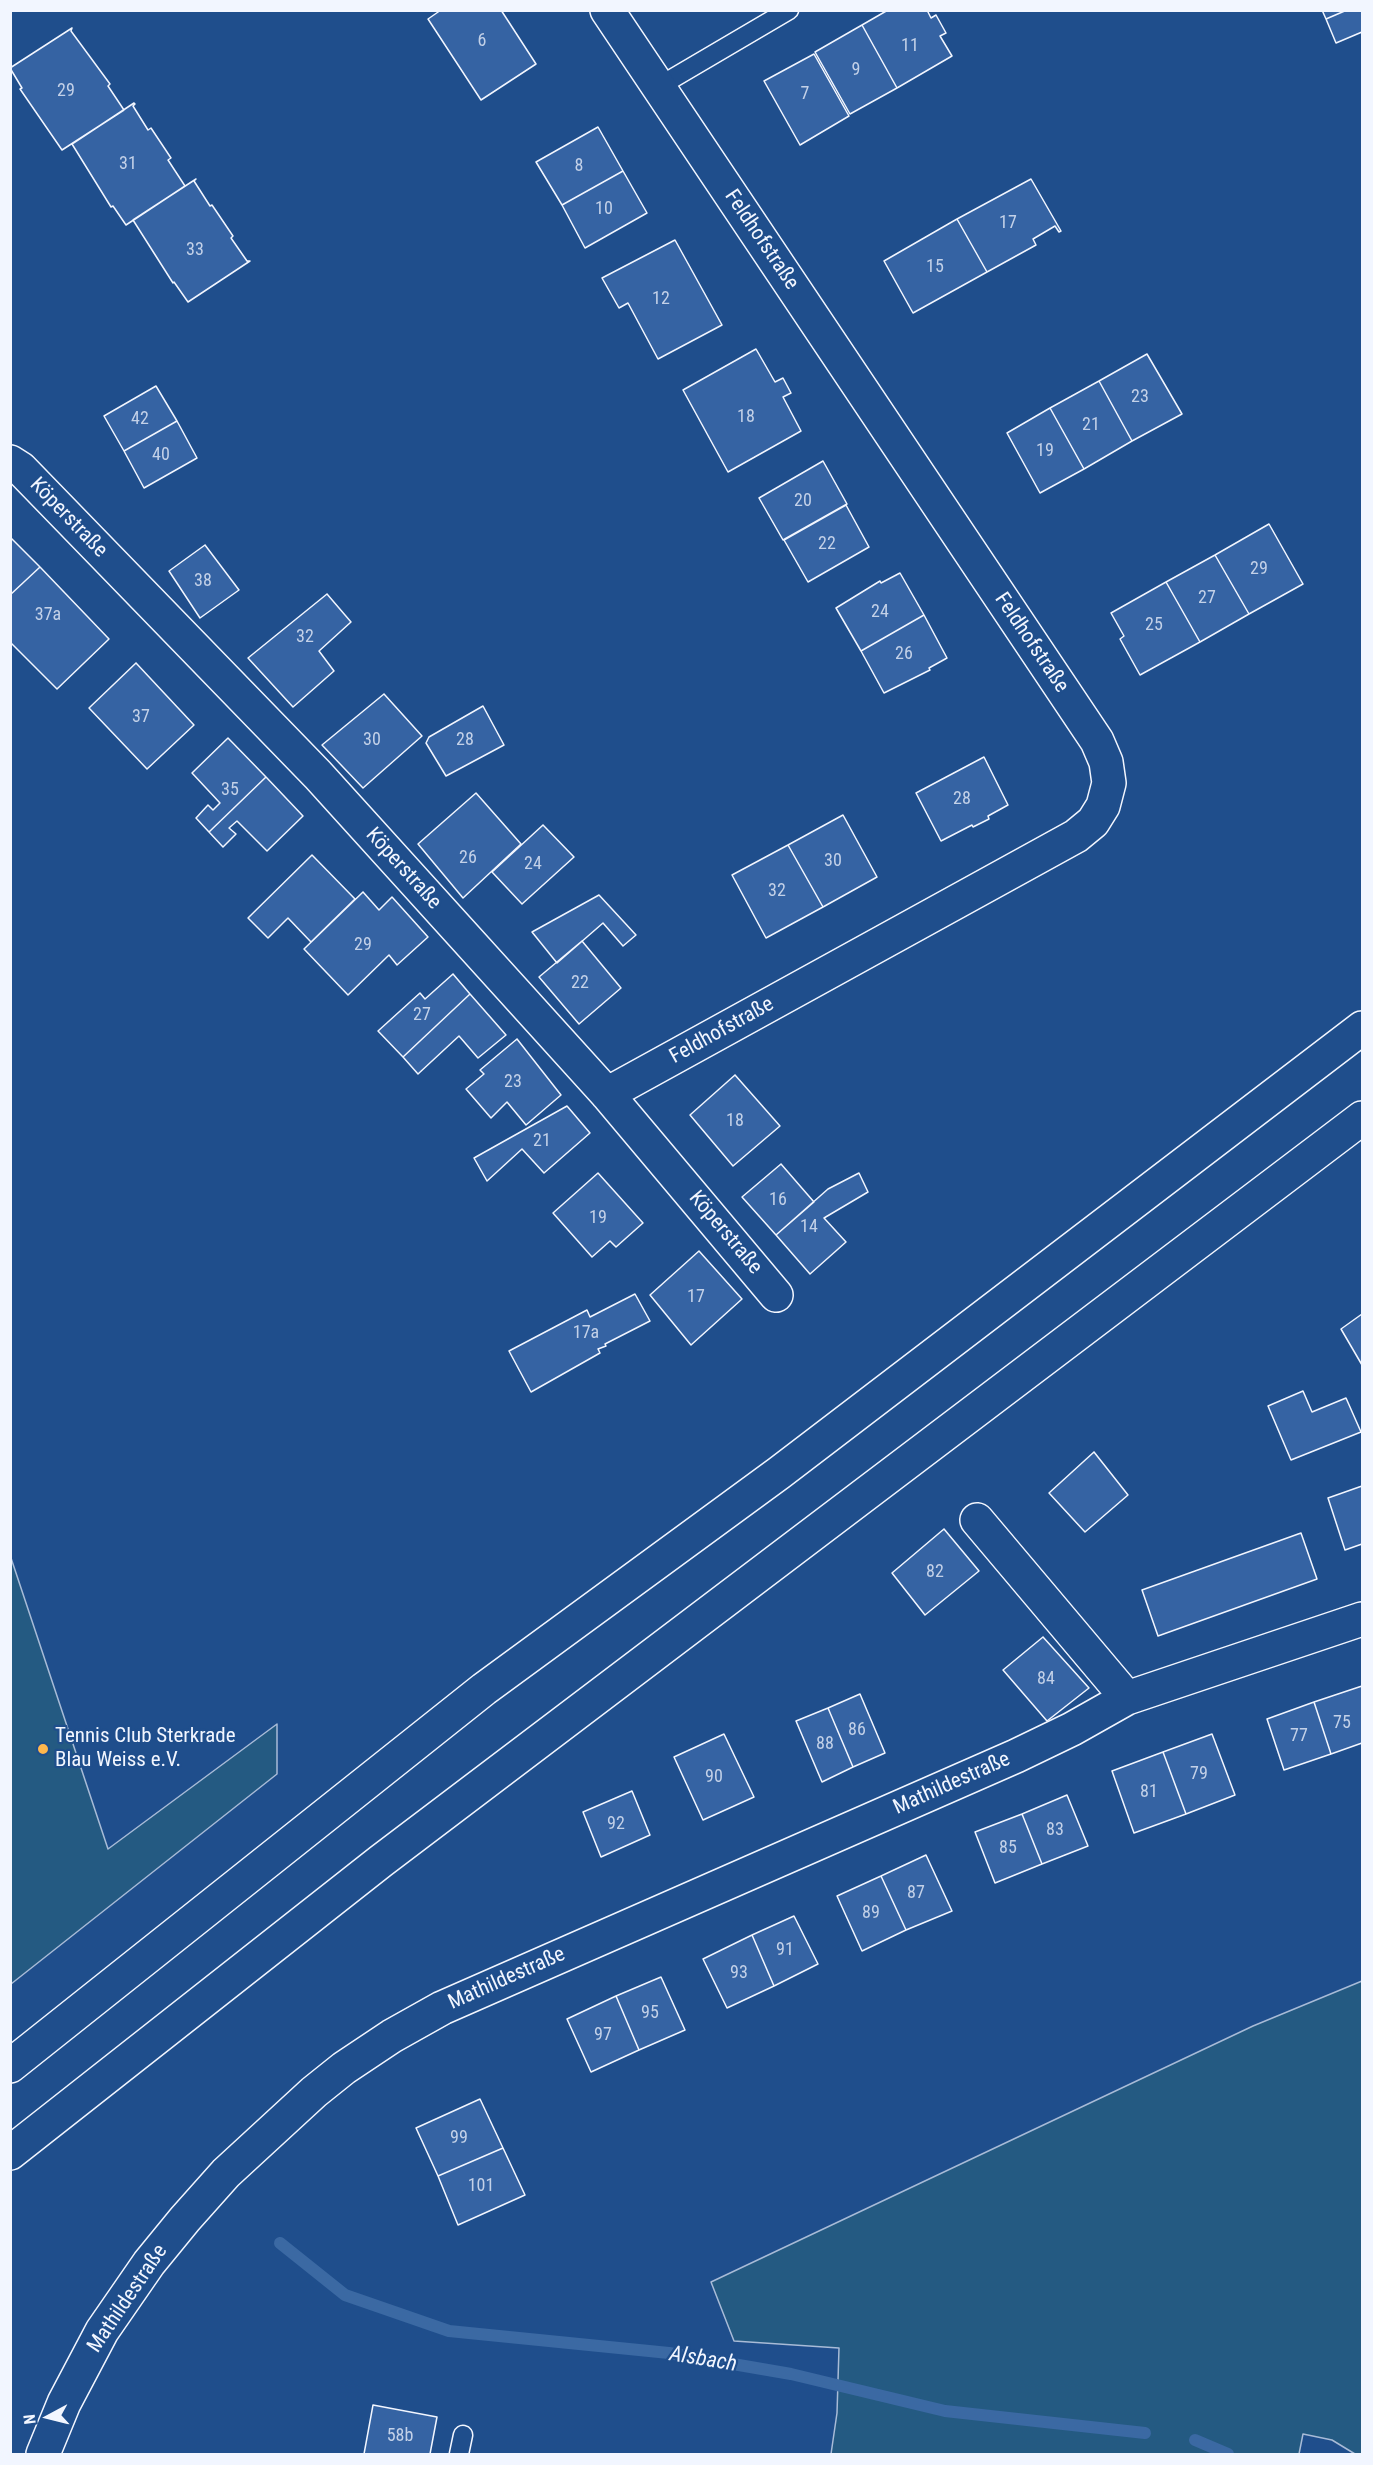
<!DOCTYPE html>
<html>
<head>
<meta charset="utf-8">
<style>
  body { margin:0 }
  #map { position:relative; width:1373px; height:2465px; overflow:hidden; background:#1f4e8c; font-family:"Roboto Condensed",sans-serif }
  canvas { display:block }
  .frame { position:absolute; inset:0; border:12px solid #f2f6ff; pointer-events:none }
  .north { position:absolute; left:18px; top:2387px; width:60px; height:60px; -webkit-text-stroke:4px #1f4e8c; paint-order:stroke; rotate:263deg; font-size:16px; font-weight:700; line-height:24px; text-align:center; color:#f2f6ff }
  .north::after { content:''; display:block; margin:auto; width:21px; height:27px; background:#f2f6ff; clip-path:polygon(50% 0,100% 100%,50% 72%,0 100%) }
</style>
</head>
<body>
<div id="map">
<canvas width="1373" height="2465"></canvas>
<div class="frame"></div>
<div class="north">N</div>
</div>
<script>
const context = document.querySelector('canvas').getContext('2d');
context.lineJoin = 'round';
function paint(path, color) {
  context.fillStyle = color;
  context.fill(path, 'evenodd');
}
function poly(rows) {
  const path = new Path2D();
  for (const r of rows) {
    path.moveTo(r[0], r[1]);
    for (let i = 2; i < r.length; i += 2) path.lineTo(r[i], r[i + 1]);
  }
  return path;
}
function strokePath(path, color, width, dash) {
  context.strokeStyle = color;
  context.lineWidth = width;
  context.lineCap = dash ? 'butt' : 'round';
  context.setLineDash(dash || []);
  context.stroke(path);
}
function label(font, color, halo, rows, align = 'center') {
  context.font = font + ' "Roboto Condensed",sans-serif';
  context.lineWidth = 4.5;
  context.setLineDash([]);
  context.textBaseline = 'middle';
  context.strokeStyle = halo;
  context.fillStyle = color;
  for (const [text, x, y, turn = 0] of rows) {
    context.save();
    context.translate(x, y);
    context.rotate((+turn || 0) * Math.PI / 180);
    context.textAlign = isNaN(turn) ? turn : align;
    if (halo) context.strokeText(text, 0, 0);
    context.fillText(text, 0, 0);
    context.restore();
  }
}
const green = poly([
  [11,1558,108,1849,277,1724,277,1774,11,1984,11,1558],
  [1362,1981,1362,2454,1355,2454,1332,2440,1303,2434,1299,2454,831,2454,837,2413,839,2348,734,2341,711,2282,1253,2026,1362,1981]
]);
paint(green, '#245a82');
strokePath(green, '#a8bbd7', 1.5);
strokePath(poly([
  [280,2243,345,2295,449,2331,669,2353,791,2374,945,2411,1145,2433],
  [1195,2440,1228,2454]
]), '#3b69a3', 12);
const building = poly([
  [441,10,501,10,536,64,481,100,428,19,441,10],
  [888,10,927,10,931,18,936,15,946,33,940,36,952,56,897,88,862,25,888,10],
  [1322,10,1347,10,1326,19,1322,10],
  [1347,10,1362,10,1362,32,1336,43,1326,19,1347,10],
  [862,25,897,88,850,114,815,52,862,25],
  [72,28,71,31,110,84,108,86,124,110,62,150,20,89,22,88,10,68,72,28],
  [814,54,849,116,800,145,764,81,814,54],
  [134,103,135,104,133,106,148,130,151,128,171,158,168,160,185,186,126,225,113,206,111,207,72,144,134,103],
  [598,127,623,171,562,205,536,162,598,127],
  [623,171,647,213,585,248,562,205,623,171],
  [196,179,194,181,210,206,212,205,233,236,231,238,247,261,250,261,188,302,174,282,173,283,133,220,196,179],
  [1031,179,1061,231,1059,232,1055,226,1033,239,1036,245,987,272,957,219,1031,179],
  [957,219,987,272,913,313,884,261,957,219],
  [675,240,722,325,658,359,628,303,619,308,602,278,675,240],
  [756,349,775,382,783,378,791,393,783,397,801,431,728,472,683,390,756,349],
  [1147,354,1182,414,1132,441,1099,381,1147,354],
  [1099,381,1132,441,1084,469,1050,408,1099,381],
  [156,386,177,421,124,451,104,416,156,386],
  [1050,408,1084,469,1040,493,1007,433,1050,408],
  [177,421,197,458,144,488,124,451,177,421],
  [823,461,847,504,783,540,759,498,823,461],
  [846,505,869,547,808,582,784,540,846,505],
  [1269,524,1303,584,1249,614,1215,555,1269,524],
  [10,537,40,567,10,595,10,537],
  [205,545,239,590,200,618,169,571,205,545],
  [1215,555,1249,614,1200,642,1166,582,1215,555],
  [40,567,109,639,57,689,10,642,10,595,40,567],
  [900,573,924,615,861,651,836,608,880,581,881,583,900,573],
  [1166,582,1200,642,1140,675,1120,639,1124,636,1111,613,1166,582],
  [327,594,351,622,319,651,334,671,293,707,248,658,327,594],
  [924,615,947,658,929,668,930,670,884,693,861,651,924,615],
  [136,663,194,725,147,769,89,708,136,663],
  [384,694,422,736,363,788,322,745,384,694],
  [483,706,504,745,446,776,426,743,429,737,483,706],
  [228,738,266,777,209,832,196,818,208,805,213,810,220,803,192,773,228,738],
  [984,757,1008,805,988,816,989,819,973,827,972,825,941,841,916,793,984,757],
  [266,777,303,816,267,851,237,821,229,828,236,834,223,847,209,832,266,777],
  [476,793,521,844,463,898,418,844,476,793],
  [843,815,877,877,823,907,788,845,843,815],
  [543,825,574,857,522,904,492,872,543,825],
  [788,845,823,907,766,938,732,875,788,845],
  [312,855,355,899,311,942,288,918,268,938,248,918,312,855],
  [363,892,379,910,392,897,428,937,397,965,389,955,348,995,304,949,363,892],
  [599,895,636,935,623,946,603,923,557,963,532,932,599,895],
  [582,941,621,988,579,1024,539,977,582,941],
  [453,974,470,994,403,1057,378,1031,420,993,425,999,453,974],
  [470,994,506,1035,478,1058,459,1036,418,1074,403,1057,470,994],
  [517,1039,561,1095,526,1125,507,1102,491,1118,466,1089,484,1074,480,1070,517,1039],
  [735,1075,780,1126,733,1166,690,1115,735,1075],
  [567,1106,590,1133,544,1173,522,1149,487,1181,474,1158,567,1106],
  [781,1164,814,1202,776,1235,742,1197,781,1164],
  [598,1173,643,1223,616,1247,610,1241,592,1257,553,1213,598,1173],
  [859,1173,868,1192,824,1218,846,1242,810,1274,776,1235,828,1189,859,1173],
  [699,1251,742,1299,691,1345,650,1295,699,1251],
  [635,1294,650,1321,605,1344,606,1346,598,1349,600,1353,531,1392,509,1351,587,1310,590,1317,635,1294],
  [1362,1314,1362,1365,1341,1329,1362,1314],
  [1303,1391,1312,1412,1346,1398,1361,1432,1291,1460,1268,1406,1303,1391],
  [1094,1452,1128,1495,1085,1532,1049,1493,1094,1452],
  [1362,1486,1362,1544,1345,1550,1328,1498,1362,1486],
  [944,1529,979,1571,925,1615,892,1573,944,1529],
  [1301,1533,1317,1579,1158,1636,1142,1590,1301,1533],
  [1043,1637,1089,1688,1047,1721,1003,1670,1043,1637],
  [1362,1686,1362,1743,1331,1754,1314,1702,1362,1686],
  [860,1694,885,1753,853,1767,828,1708,860,1694],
  [1314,1702,1331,1754,1284,1770,1267,1719,1314,1702],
  [828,1708,853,1767,822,1782,796,1721,828,1708],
  [724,1734,754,1797,703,1820,674,1757,724,1734],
  [1212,1734,1235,1795,1186,1814,1163,1752,1212,1734],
  [1163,1752,1186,1814,1134,1833,1112,1771,1163,1752],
  [632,1791,650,1835,601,1857,583,1812,632,1791],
  [1067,1795,1088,1846,1042,1864,1022,1814,1067,1795],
  [1022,1814,1042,1864,995,1883,975,1832,1022,1814],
  [926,1855,952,1911,906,1930,881,1876,926,1855],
  [881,1876,906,1930,862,1951,837,1896,881,1876],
  [794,1916,818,1964,774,1986,752,1935,794,1916],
  [752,1935,774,1986,727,2008,703,1959,752,1935],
  [661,1977,685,2030,639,2050,616,1996,661,1977],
  [616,1996,639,2050,591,2072,567,2019,616,1996],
  [480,2099,503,2148,438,2176,416,2128,480,2099],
  [503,2148,525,2195,458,2225,438,2176,503,2148],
  [373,2405,437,2417,430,2454,364,2454,373,2405]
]);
paint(building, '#3563a3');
strokePath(building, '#f2f6ff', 1.5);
const lane = poly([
  [658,87,789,10],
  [459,2454,463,2435]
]);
const street = poly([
  [10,462,21,469,318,775,607,1094,776,1295],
  [607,1094,1076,836,1093,822,1103,806,1109,783,1106,762,1097,741,607,10],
  [977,1520,1127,1698],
  [43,2454,64,2403,102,2331,149,2263,185,2219,226,2173,314,2092,344,2068,392,2036,442,2008,1016,1756,1072,1729,1127,1698,1362,1619]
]);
const highway = poly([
  [10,2066,484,1689,779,1473,1362,1028],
  [10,2153,381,1861,1362,1118]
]);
strokePath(lane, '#f2f6ff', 21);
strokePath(street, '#f2f6ff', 36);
strokePath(highway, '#f2f6ff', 36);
strokePath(lane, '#1f4e8c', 18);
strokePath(street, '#1f4e8c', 33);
strokePath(highway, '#1f4e8c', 33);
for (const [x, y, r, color] of [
  [43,1749,6,"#ffb74d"]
]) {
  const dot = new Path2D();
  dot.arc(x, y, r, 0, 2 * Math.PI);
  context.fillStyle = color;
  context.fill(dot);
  strokePath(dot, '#1f4e8c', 2);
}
label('18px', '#c3d1e8', null, [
  ["6",482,41],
  ["11",910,46],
  ["9",856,70],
  ["29",66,91],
  ["7",805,94],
  ["31",128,164],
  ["8",579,166],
  ["10",604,209],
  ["17",1008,223],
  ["33",195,250],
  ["15",935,267],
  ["12",661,299],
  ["23",1140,397],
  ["18",746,417],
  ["42",140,419],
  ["21",1091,425],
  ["19",1045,451],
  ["40",161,455],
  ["20",803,501],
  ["22",827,544],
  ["29",1259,569],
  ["38",203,581],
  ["27",1207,598],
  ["24",880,612],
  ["37a",48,615],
  ["25",1154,625],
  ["32",305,637],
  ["26",904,654],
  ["37",141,717],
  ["30",372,740],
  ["28",465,740],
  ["35",230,790],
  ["28",962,799],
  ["26",468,858],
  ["30",833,861],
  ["24",533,864],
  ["32",777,891],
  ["29",363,945],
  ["22",580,983],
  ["27",422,1015],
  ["23",513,1082],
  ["18",735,1121],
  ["21",542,1141],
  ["16",778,1200],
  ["19",598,1218],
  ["14",809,1227],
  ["17",696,1297],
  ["17a",586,1333],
  ["82",935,1572],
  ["84",1046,1679],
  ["75",1342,1723],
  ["86",857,1730],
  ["77",1299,1736],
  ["88",825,1744],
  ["79",1199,1774],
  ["90",714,1777],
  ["81",1149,1792],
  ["92",616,1824],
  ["83",1055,1830],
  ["85",1008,1848],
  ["87",916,1893],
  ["89",871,1913],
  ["91",785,1950],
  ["93",739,1973],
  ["95",650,2013],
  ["97",603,2035],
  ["99",459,2138],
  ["101",481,2186],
  ["58b",400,2436]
]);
label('21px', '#f2f6ff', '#1f4e8c', [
  ["Feldhofstraße",761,240,56],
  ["Köperstraße",68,518,46],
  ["Feldhofstraße",1031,643,56],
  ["Köperstraße",403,869,48],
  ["Feldhofstraße",722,1031,-29],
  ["Köperstraße",725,1233,50],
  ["Mathildestraße",952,1784,-24],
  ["Mathildestraße",507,1979,-24],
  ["Mathildestraße",128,2299,-56]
]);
label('21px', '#f2f6ff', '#1f4e8c', [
  ["Tennis Club Sterkrade",55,1737],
  ["Blau Weiss e.V.",55,1761]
], 'left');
label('italic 22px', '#f2f6ff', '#1f4e8c', [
  ["Alsbach",703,2360,9]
]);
</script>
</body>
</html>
